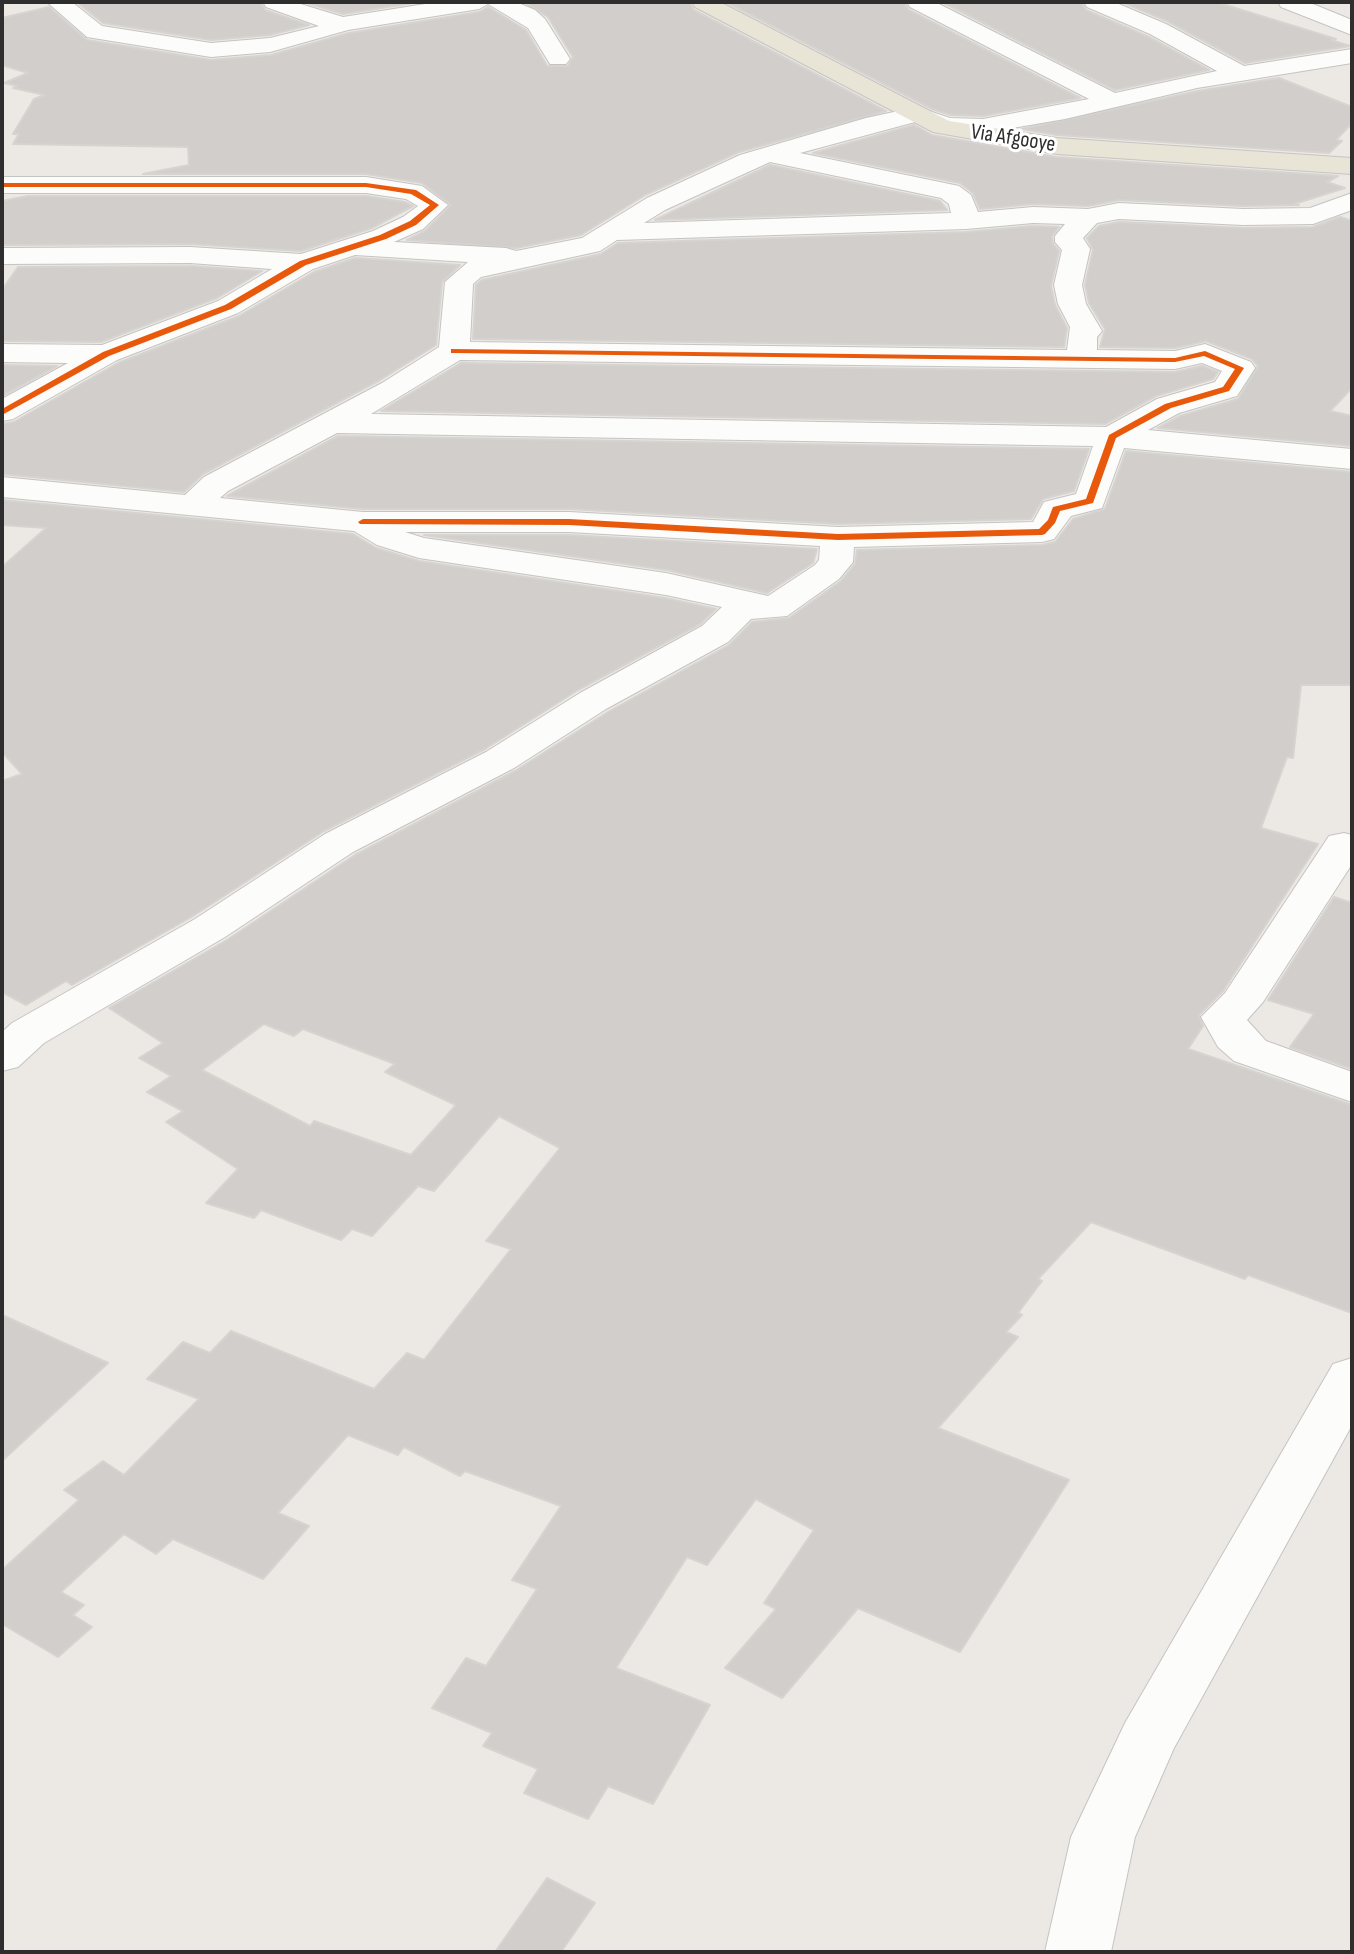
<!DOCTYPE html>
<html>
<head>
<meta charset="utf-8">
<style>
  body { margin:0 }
  #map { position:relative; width:1354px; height:1954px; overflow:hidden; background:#ece8e4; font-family:"Sofia Sans Condensed",sans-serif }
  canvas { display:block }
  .frame { position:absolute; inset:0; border:4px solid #2e2e2e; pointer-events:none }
</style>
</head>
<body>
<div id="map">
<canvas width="1354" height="1954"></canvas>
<div class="frame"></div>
</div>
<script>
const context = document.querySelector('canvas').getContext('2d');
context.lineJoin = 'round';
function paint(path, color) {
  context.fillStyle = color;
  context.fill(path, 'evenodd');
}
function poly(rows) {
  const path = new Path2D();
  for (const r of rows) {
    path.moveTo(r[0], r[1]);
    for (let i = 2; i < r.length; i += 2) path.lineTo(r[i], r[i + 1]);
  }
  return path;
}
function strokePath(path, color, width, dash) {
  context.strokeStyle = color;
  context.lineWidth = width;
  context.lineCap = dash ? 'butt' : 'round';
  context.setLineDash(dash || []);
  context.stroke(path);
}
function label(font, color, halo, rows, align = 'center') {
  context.font = font + ' "Sofia Sans Condensed",sans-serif';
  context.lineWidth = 6;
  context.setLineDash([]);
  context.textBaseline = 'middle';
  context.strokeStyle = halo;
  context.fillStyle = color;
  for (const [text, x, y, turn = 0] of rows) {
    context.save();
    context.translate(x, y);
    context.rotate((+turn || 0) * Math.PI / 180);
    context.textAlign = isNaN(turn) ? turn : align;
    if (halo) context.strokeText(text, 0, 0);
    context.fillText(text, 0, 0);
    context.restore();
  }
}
const building = poly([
  [77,2,260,2,265,10,309,25,270,35,211,40,103,23,77,2],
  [304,2,419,2,343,14,304,2],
  [524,2,689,2,694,10,886,111,739,152,645,195,581,235,516,248,407,240,425,231,451,205,422,183,366,174,143,174,189,165,188,147,13,144,19,134,13,134,34,99,45,95,13,88,18,86,4,83,28,73,2,65,2,18,49,7,87,40,211,60,271,55,349,33,479,12,488,7,526,30,547,66,568,66,573,57,548,17,524,2],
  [726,2,904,2,909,10,1080,98,983,116,951,115,932,109,726,2],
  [942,2,1081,2,1086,10,1149,37,1209,70,1115,90,942,2],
  [1122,2,1216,2,1336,39,1331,40,1350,46,1245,63,1167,21,1122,2],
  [1279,78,1352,107,1352,123,1336,140,1342,141,1329,153,1057,135,1022,129,1198,91,1279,78],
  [914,125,932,135,1056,157,1338,176,1327,182,1345,188,1294,204,1299,205,1243,206,1119,200,1088,206,1033,204,980,209,973,193,960,183,813,153,914,125],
  [770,165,940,201,947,210,655,220,770,165],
  [28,196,366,196,405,202,413,206,372,228,301,251,190,244,2,245,2,201,28,196],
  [1340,217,1352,221,1352,388,1330,411,1352,416,1352,446,1158,428,1180,416,1238,399,1258,366,1252,359,1206,341,1175,348,1100,347,1105,329,1089,303,1085,285,1093,250,1087,238,1099,226,1119,222,1243,228,1313,227,1340,217],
  [1033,226,1059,227,1052,236,1053,244,1059,251,1051,286,1055,305,1067,328,1064,347,473,339,476,285,482,280,601,254,618,243,966,232,1033,226],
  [355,258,460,265,442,282,436,345,380,380,203,474,184,492,2,474,2,424,14,422,118,363,239,316,314,272,355,258],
  [190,266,262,271,217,298,101,342,2,341,2,290,18,267,190,266],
  [461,363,1175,372,1202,366,1218,372,1213,379,1156,396,1105,424,381,411,461,363],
  [2,365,57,366,2,396,2,365],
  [338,436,1089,449,1074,491,1043,499,1031,519,838,524,569,509,363,509,227,496,338,436],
  [1126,451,1352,472,1352,685,1301,685,1293,758,1287,757,1261,828,1318,844,1223,991,1199,1015,1203,1026,1188,1049,1352,1105,1352,1313,1248,1275,1245,1279,1091,1222,1038,1279,1042,1281,1018,1313,1022,1315,1006,1332,1018,1337,938,1428,1069,1480,960,1652,858,1608,782,1698,725,1668,776,1609,764,1603,814,1530,756,1499,707,1565,687,1557,616,1668,710,1705,653,1804,608,1786,588,1819,524,1793,538,1769,483,1746,492,1733,432,1708,466,1658,486,1666,537,1589,512,1580,561,1506,465,1471,460,1476,404,1447,398,1455,348,1435,278,1513,309,1526,263,1579,173,1539,156,1554,124,1534,61,1592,84,1605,73,1615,92,1627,58,1657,2,1624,2,1570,79,1500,64,1490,103,1461,124,1475,199,1399,147,1379,183,1342,210,1353,231,1331,374,1389,407,1353,424,1360,511,1249,486,1241,560,1148,499,1116,434,1191,418,1186,372,1236,352,1229,341,1240,261,1210,254,1218,206,1203,238,1169,166,1122,183,1111,147,1092,171,1076,139,1058,163,1043,109,1008,227,940,355,855,515,771,608,712,729,645,752,622,789,618,841,581,855,564,857,550,1042,545,1055,542,1073,519,1105,509,1126,451],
  [264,1024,294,1036,303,1029,395,1064,385,1072,456,1105,411,1155,314,1121,310,1126,202,1070,264,1024],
  [2,500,353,534,376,548,419,561,665,598,716,609,700,624,578,690,485,749,324,831,193,916,72,985,66,981,26,1005,2,992,2,781,22,774,2,752,2,567,46,528,2,525,2,500],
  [424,535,569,535,817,549,813,563,767,593,667,570,424,535],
  [1334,897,1352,903,1352,1069,1290,1047,1314,1014,1268,1000,1334,897],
  [2,1315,108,1363,2,1461,2,1315],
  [547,1878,595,1903,561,1952,495,1952,547,1878]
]);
paint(building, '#d1cecb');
strokePath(building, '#d7d4d0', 2);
const minor = poly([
  [47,2,72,2,102,26,211,43,270,38,319,26,266,7,263,2,294,2,343,17,438,2,516,2,535,10,545,19,570,59,566,64,550,64,528,28,488,4,479,9,348,30,270,52,211,57,87,37,47,2],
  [907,2,935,2,1115,93,1217,71,1150,34,1087,7,1084,2,1114,2,1166,24,1244,66,1352,49,1352,63,1197,88,1065,119,983,133,947,132,915,122,800,153,959,186,971,195,978,212,1033,207,1088,209,1119,203,1243,209,1310,208,1352,193,1352,210,1313,224,1243,225,1119,219,1097,223,1083,238,1090,249,1082,285,1086,304,1102,331,1097,337,1097,350,1175,351,1205,344,1251,362,1255,368,1237,396,1179,413,1148,430,1352,449,1352,469,1124,448,1102,508,1071,516,1054,539,1042,542,854,547,853,562,839,579,787,616,751,619,728,642,606,709,514,768,353,852,225,937,44,1043,18,1067,2,1071,2,1032,12,1023,195,919,325,834,486,752,580,693,702,626,722,607,666,595,419,558,377,545,354,531,2,497,2,477,185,495,204,477,382,383,439,347,445,282,468,262,355,255,313,269,238,313,117,360,13,419,2,421,2,399,68,363,2,362,2,344,102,345,218,301,272,269,190,263,2,264,2,248,190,247,301,254,373,231,403,217,418,206,406,199,366,193,2,193,2,177,366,177,422,186,448,205,423,229,394,242,506,248,516,251,582,238,647,198,740,155,866,118,917,107,950,118,983,119,1089,99,910,7,907,2],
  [770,162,941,198,949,204,951,213,644,223,665,210,770,162],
  [1033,223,1065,224,1055,236,1055,242,1062,250,1054,285,1058,304,1070,327,1067,350,470,342,473,284,481,277,600,251,617,240,966,229,1033,223],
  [460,360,1175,369,1202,363,1222,371,1215,382,1157,399,1106,427,371,414,460,360],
  [337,433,1093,446,1076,494,1044,502,1033,522,838,527,569,512,363,512,220,498,228,491,337,433],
  [405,532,569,532,820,546,819,560,815,565,768,596,666,573,424,538,405,532],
  [1278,2,1308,2,1352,20,1352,35,1281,7,1278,2],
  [1344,833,1352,835,1352,864,1263,1002,1247,1020,1266,1041,1352,1072,1352,1102,1234,1061,1218,1047,1201,1017,1225,993,1329,836,1344,833],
  [1352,1358,1352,1425,1174,1748,1135,1837,1111,1952,1045,1952,1071,1837,1125,1723,1333,1364,1352,1358]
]);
const major = poly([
  [692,2,720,2,949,121,1057,138,1352,158,1352,174,1057,154,933,132,695,7,692,2]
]);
strokePath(minor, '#c5c4c5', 2);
strokePath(major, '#c6c5c4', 2);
paint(minor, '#fcfcfb');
paint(major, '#e8e4d6');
paint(poly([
  [2,183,366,183,416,190,439,205,416,225,386,239,306,265,231,309,109,356,2,415,2,409,103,352,225,305,300,261,380,235,410,221,430,205,411,194,366,187,2,187,2,183],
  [451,349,1175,358,1205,351,1244,368,1229,391,1171,408,1116,438,1093,503,1060,511,1055,523,1045,534,1042,535,838,540,569,525,360,524,358,522,363,519,569,519,838,534,1039,529,1048,520,1053,507,1086,499,1109,435,1165,404,1223,387,1235,369,1204,356,1175,362,454,353,451,353,451,349]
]), '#e8590c');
label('22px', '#2e2e2e', '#fff', [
  ["Via Afgooye",1013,139,9]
]);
</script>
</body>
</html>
